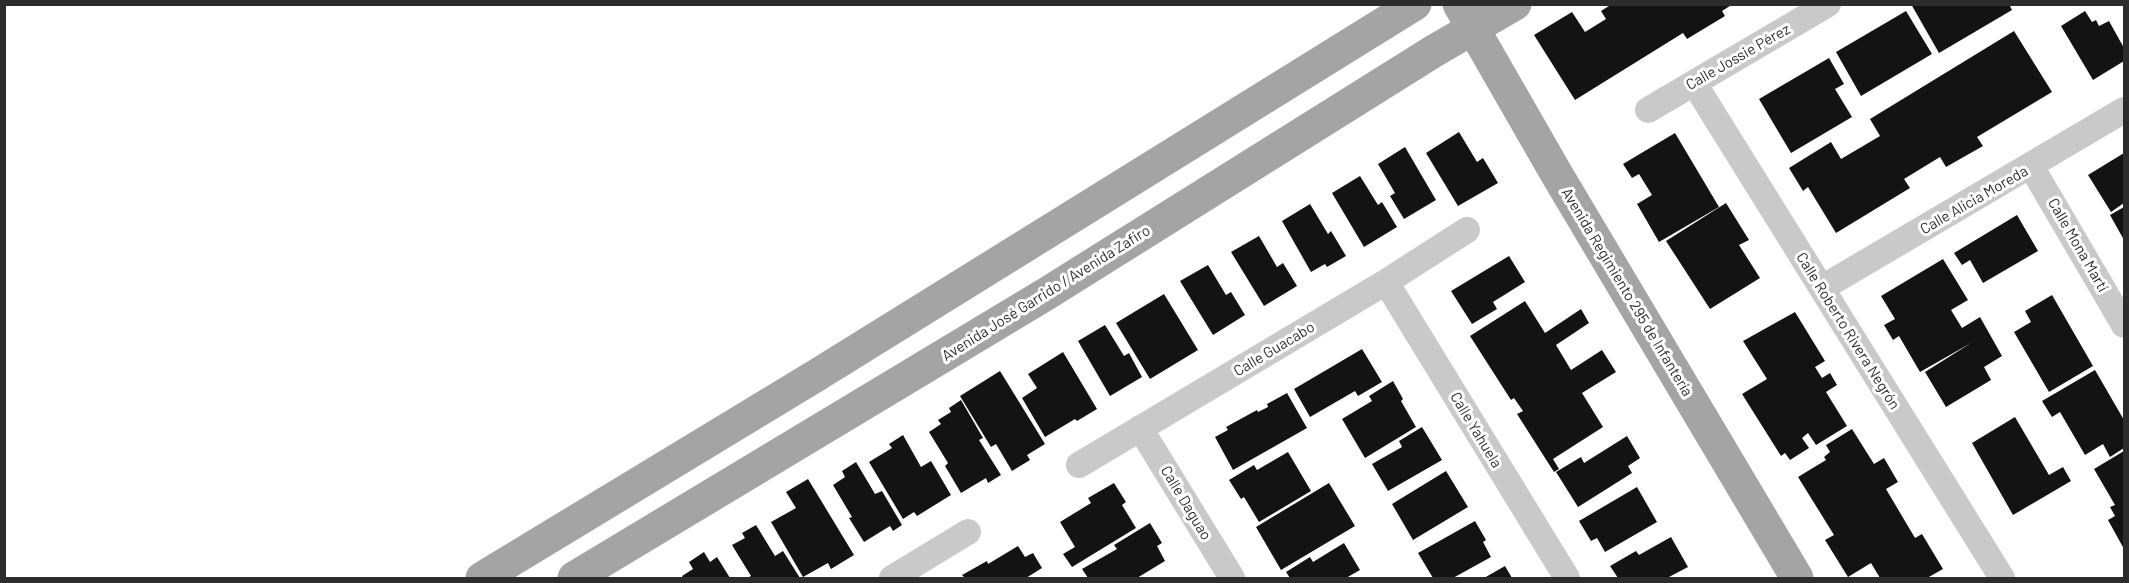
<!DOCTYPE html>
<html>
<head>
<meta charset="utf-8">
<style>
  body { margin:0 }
  #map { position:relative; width:2129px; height:583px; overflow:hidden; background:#fff; font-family:Barlow,sans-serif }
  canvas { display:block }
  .frame { position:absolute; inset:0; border:6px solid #2c2c2c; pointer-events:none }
</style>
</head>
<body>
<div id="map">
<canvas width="2129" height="583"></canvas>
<div class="frame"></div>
</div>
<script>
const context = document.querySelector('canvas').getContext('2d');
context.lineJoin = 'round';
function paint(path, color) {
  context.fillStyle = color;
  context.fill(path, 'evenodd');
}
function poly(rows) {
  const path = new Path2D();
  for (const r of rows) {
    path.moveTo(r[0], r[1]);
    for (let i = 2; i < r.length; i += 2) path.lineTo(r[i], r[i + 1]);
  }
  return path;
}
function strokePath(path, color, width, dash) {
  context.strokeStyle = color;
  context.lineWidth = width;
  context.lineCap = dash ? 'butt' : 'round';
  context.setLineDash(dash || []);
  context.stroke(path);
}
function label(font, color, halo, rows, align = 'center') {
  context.font = font + ' Barlow,sans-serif';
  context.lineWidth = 6;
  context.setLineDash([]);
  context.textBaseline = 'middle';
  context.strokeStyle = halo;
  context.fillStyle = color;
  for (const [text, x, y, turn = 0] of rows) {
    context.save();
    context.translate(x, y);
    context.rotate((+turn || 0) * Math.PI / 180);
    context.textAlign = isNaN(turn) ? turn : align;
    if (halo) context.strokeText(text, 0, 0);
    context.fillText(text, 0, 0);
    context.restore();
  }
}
paint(poly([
  [1612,4,1733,4,1722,11,1725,16,1687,39,1683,33,1575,100,1534,35,1572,12,1585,32,1606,19,1601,11],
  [1911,4,2009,4,2012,10,1939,53],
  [1906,11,1932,54,1861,96,1836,52],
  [2085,11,2092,22,2096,20,2099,26,2109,21,2124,48,2124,61,2093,80,2061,26],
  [2014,31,2052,92,1977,137,1983,146,1946,167,1940,157,1904,179,1910,188,1836,233,1808,187,1803,191,1789,168,1831,142,1841,159,1880,136,1870,119],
  [1829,58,1844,84,1835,89,1852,117,1791,153,1759,99],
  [1459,132,1477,162,1483,158,1498,183,1458,206,1426,153],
  [1675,133,1719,207,1659,242,1637,204,1652,195,1639,174,1632,178,1623,164],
  [1405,147,1436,200,1404,219,1390,196,1395,193,1378,164],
  [2124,153,2124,203,2111,212,2088,175],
  [1360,176,1378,205,1382,202,1397,227,1364,247,1332,193],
  [1726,203,1749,240,1739,245,1760,278,1710,309,1666,241],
  [1310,204,1328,234,1331,231,1346,256,1327,267,1325,264,1311,272,1282,221],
  [2124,207,2124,240,2110,215],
  [2017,215,2038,251,1983,283,1970,260,1962,265,1954,253],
  [1259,236,1277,267,1283,263,1297,286,1264,306,1231,252],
  [1509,256,1525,282,1493,302,1497,309,1472,324,1451,291],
  [1943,259,1968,300,1951,310,1962,328,1980,317,2002,356,1984,367,1991,380,1946,407,1925,372,1971,343,1920,372,1899,336,1893,340,1884,325,1895,319,1881,296],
  [1208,265,1226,295,1231,292,1245,315,1213,335,1180,281],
  [1164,294,1198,350,1150,379,1116,323],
  [2052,295,2093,366,2049,392,2014,332,2031,322,2025,311],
  [1525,301,1545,333,1581,309,1589,323,1556,345,1571,370,1602,350,1616,372,1582,393,1603,427,1553,459,1559,469,1554,472,1517,414,1523,411,1514,398,1511,400,1470,336],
  [1795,312,1825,361,1815,367,1822,378,1830,373,1837,385,1826,392,1847,426,1816,445,1808,433,1802,438,1809,448,1790,460,1785,453,1781,456,1742,394,1767,379,1743,341],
  [1105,325,1124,356,1129,353,1142,377,1110,396,1078,341],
  [1362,349,1382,382,1358,396,1355,391,1310,417,1294,389],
  [1063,352,1097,409,1077,421,1075,419,1045,437,1022,398,1037,388,1028,374],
  [2095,370,2124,420,2124,448,2110,457,2103,444,2085,455,2060,412,2052,417,2042,401],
  [1000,371,1045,444,1027,455,1030,460,1012,471,996,444,991,447,960,396],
  [1393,381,1403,399,1401,401,1416,427,1365,458,1342,419,1372,401,1369,396],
  [1287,393,1307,428,1233,470,1215,437,1228,430,1226,427,1257,410,1258,412,1268,407,1267,404],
  [961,400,983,438,979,440,1001,475,988,483,986,478,961,493,945,466,948,463,929,432,941,424,938,420,951,412,949,408],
  [2015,417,2049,475,2063,467,2071,481,2013,515,1972,443],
  [1422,427,1442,460,1388,491,1372,464,1402,447,1399,441],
  [1852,429,1874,464,1884,458,1898,482,1886,489,1915,538,1922,534,1943,569,1927,578,1880,578,1871,563,1848,577,1825,540,1834,535,1798,477,1826,460,1824,457,1830,452,1826,445],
  [903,435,921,467,931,461,951,495,917,516,914,512,903,519,869,462,892,448,889,444],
  [1627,436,1640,458,1628,466,1632,473,1578,507,1556,472,1581,457,1584,463],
  [2124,451,2124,549,2108,520,2115,516,2110,507,2115,505,2094,469],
  [1288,452,1311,491,1259,522,1244,497,1241,499,1229,480,1254,465,1257,470],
  [856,462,875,494,882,491,902,525,893,531,890,526,864,542,849,518,852,517,833,485,845,477,842,471],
  [1446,471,1468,507,1413,540,1392,504],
  [808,479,854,555,831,569,828,563,803,577,771,522,796,508,786,492],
  [1114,483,1126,502,1122,505,1136,528,1072,567,1063,554,1075,547,1060,522,1091,503,1088,498],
  [1329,483,1355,526,1281,570,1256,527],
  [1637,487,1657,522,1605,552,1597,538,1591,541,1579,521],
  [1475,521,1486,540,1483,542,1491,557,1453,578,1433,578,1418,553],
  [1150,523,1162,543,1157,546,1165,561,1137,578,1088,578,1082,569,1117,549,1114,545],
  [756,525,775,556,783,551,800,578,747,578,751,576,732,545,745,538,742,533],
  [1671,537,1688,567,1667,578,1618,578,1610,566,1636,551,1639,555],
  [1344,543,1360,570,1346,578,1290,578,1286,572,1310,557,1313,562],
  [1018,546,1025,557,1033,553,1042,568,1026,578,965,578,962,575,987,561,988,564],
  [704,552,710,562,717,557,730,578,683,578,682,576,693,569,689,562],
  [1505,566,1512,578,1484,578]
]), '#131313');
strokePath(poly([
  [1694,83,2002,578],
  [1648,110,1828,4],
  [2031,166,2124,325],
  [1386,282,1567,578],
  [1822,288,2124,110],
  [1140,428,1232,578],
  [1079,465,1386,282,1467,230],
  [892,578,968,532]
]), '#c9c9c9', 26);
strokePath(poly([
  [1459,4,1556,173,1797,578],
  [482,578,817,375,1415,4],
  [574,578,1046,294,1434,51,1515,4]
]), '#a4a4a4', 33);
label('15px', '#2c2c2c', '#fff', [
  ["Calle Jossie Pérez",1738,57,-30],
  ["Calle Alicia Moreda",1974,200,-30],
  ["Calle Mona Martí",2078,245,60],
  ["Avenida Regimiento 295 de Infantería",1627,292,59],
  ["Avenida José Garrido / Avenida Zafiro",1046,293,-32],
  ["Calle Roberto Rivera Negrón",1848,331,58],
  ["Calle Guacabo",1274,349,-31],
  ["Calle Yahuela",1476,430,59],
  ["Calle Daguao",1186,503,59]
]);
</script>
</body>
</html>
